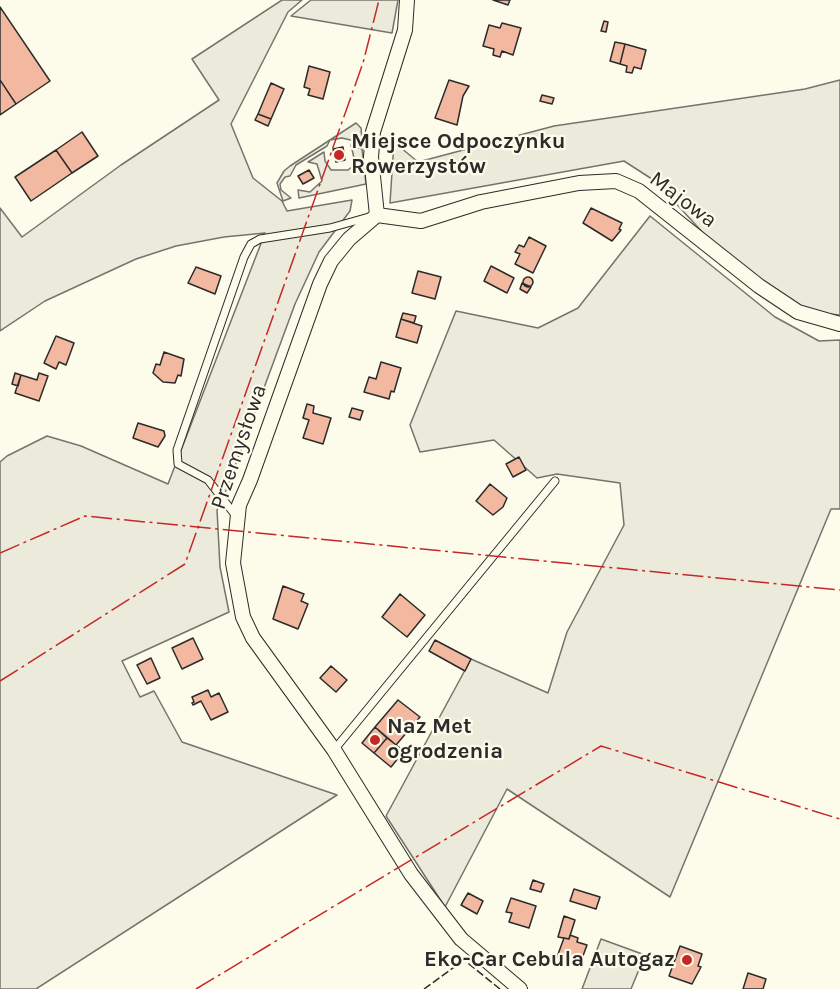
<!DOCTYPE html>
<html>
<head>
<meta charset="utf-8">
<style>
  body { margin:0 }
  canvas { display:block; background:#fdfbea }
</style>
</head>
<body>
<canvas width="840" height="989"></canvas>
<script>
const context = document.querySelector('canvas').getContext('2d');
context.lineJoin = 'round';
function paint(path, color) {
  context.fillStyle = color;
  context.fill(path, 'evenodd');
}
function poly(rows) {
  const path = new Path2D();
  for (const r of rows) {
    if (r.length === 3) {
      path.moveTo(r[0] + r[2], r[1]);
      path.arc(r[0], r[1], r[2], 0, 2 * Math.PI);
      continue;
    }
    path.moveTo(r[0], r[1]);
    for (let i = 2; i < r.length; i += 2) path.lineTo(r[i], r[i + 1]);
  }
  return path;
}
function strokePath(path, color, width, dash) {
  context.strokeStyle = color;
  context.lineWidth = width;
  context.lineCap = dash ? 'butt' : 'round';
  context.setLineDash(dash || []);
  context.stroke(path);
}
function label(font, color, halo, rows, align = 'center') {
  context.font = font + ' Karla,sans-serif';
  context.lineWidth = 4.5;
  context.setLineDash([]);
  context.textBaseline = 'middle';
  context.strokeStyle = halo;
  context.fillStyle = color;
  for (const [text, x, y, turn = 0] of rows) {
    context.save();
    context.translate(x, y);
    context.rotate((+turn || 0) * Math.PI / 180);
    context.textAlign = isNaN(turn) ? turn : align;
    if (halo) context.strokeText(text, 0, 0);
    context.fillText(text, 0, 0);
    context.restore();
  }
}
const green = poly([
  [282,0,302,0,288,12,231,124,253,178,282,201,287,211,352,200,350,211,319,252,295,304,224,496,217,510,220,567,229,612,122,661,140,697,154,691,182,742,337,795,36,989,0,989,0,462,7,456,47,436,81,446,168,484,265,233,224,237,176,246,136,259,45,301,0,331,0,208,22,237,121,165,219,100,192,59,282,0],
  [311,0,398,0,392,33,291,16,311,0],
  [840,80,840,315,807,312,720,251,655,181,624,161,390,203,394,142,418,162,554,126,805,89,840,80],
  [356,123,361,128,362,140,359,142,342,138,330,140,327,146,296,165,290,176,285,177,280,184,281,190,291,198,283,201,277,183,284,171,290,166,356,123],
  [351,145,362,149,366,184,299,198,298,190,310,192,322,181,317,164,308,162,324,152,325,161,331,170,348,170,353,166,354,158,351,145],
  [650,216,775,317,819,341,840,340,840,509,831,509,670,897,507,789,445,907,386,816,471,659,548,693,567,632,624,525,620,483,557,474,537,478,494,440,420,452,410,425,456,311,538,328,578,308,650,216]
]);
paint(green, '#ecebdb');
strokePath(green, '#74746e', 1.5);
const parking = poly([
  [601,939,645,955,631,989,582,989,601,939]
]);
paint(parking, '#eceadb');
strokePath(parking, '#74746e', 1.5);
const building = poly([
  [493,0,510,0,508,5,493,0],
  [0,7,50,81,16,104,0,80,0,7],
  [604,21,608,22,606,32,601,31,604,21],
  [502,23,521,28,513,55,502,51,500,57,493,55,494,49,483,46,489,25,500,28,502,23],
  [615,42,625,44,620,64,610,61,615,42],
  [625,44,646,50,641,69,634,67,632,73,626,72,627,66,620,64,625,44],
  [309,66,330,72,323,99,308,95,310,89,304,87,309,66],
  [0,80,16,104,0,115,0,80],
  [449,80,469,86,463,96,457,125,435,118,449,80],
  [271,83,284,89,271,119,258,114,271,83],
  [542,95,554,98,552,104,540,101,542,95],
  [258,114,271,119,268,126,255,120,258,114],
  [82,132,98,156,72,173,56,150,82,132],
  [343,147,345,160,336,162,333,149,343,147],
  [56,150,72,173,31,201,15,177,56,150],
  [309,170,314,178,303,184,298,176,309,170],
  [591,208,622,223,619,229,621,230,612,241,583,223,591,208],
  [529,237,546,246,533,273,515,264,520,254,515,252,519,245,524,247,529,237],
  [491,266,514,278,507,293,484,281,491,266],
  [196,267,221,276,215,294,188,283,196,267],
  [418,271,441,277,435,299,412,293,418,271],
  [528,282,5],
  [522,283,531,287,527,293,520,289,522,283],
  [403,313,416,316,414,323,401,319,403,313],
  [401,319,422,326,417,343,396,337,401,319],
  [56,336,74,343,66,365,59,362,56,369,44,363,56,336],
  [164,352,184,359,181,376,178,375,175,383,163,382,153,373,156,364,160,365,164,352],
  [381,362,401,368,394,392,391,391,389,399,364,392,369,377,376,379,381,362],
  [15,373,21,375,18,386,12,384,15,373],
  [39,373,48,376,39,401,15,393,21,375,37,380,39,373],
  [307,404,314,406,313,413,331,418,323,444,303,438,309,420,303,418,307,404],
  [352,408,363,411,360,420,349,417,352,408],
  [138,423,164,431,165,436,158,447,133,438,138,423],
  [519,457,526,470,513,477,506,464,519,457],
  [490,484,507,498,503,507,493,515,476,501,490,484],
  [283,586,304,594,301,601,308,604,298,629,273,619,283,586],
  [400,594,425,615,407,637,382,617,400,594],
  [193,638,203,659,182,669,172,648,193,638],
  [435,640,471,659,465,671,429,651,435,640],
  [151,658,160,678,147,684,137,665,151,658],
  [331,666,347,680,336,692,320,678,331,666],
  [208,690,211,697,219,693,228,712,211,720,201,701,193,705,192,703,194,702,192,697,208,690],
  [398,700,420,717,396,745,375,727,398,700],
  [375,727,387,738,374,753,362,743,375,727],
  [387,738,404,751,391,767,374,753,387,738],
  [533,880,544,884,541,892,530,889,533,880],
  [574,889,600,897,596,909,570,901,574,889],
  [468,893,483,901,477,914,461,905,468,893],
  [511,898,536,906,529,928,509,922,512,913,506,912,511,898],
  [564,916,575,920,569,939,558,937,564,916],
  [570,935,578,938,577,942,587,945,580,964,557,957,564,938,569,939,570,935],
  [680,946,702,954,698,966,701,967,692,984,669,976,680,946],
  [748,973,766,979,763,989,743,989,748,973]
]);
paint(building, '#f2b8a0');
strokePath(building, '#2b2b2b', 1.5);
const lane = poly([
  [236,516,208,480,178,464,177,450,244,257,251,244,260,239,330,228,369,217],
  [334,750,555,481]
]);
const street = poly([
  [407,0,405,30,373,132,371,157,377,215,349,239,331,261,320,284,250,480,239,505,233,563,243,617,253,638,334,750,411,874,461,939,520,989],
  [377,215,421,221,481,202,579,183,616,181,639,191,759,286,798,312,840,324]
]);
strokePath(lane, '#2b2b2b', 9);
strokePath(street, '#2b2b2b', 16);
strokePath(lane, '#fdfbea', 7);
strokePath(street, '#fdfbea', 14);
strokePath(poly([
  [424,989,464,960,500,989]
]), '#2b2b2b', 1.5, [8, 3]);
strokePath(poly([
  [0,553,85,516,840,590],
  [0,681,185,564,363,63,379,0],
  [196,989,601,746,840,819]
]), '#c62828', 1.5, [21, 4.5, 3, 4.5]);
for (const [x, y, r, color] of [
  [339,155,6,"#c62828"],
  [375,740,6,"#c62828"],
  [687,960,6,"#c62828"]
]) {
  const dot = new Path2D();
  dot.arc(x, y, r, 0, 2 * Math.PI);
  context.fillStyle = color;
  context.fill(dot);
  strokePath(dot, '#fdfbea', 2);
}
label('bold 22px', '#2b2b2b', '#fdfbea', [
  ["Miejsce Odpoczynku",351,142],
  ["Rowerzystów",351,167],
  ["Naz Met",387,727],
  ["ogrodzenia",387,752],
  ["Eko-Car Cebula Autogaz",675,960,"right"]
], 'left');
label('22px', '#2b2b2b', '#fdfbea', [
  ["Majowa",683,200,37],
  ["Przemysłowa",239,447,-71]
]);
</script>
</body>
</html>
